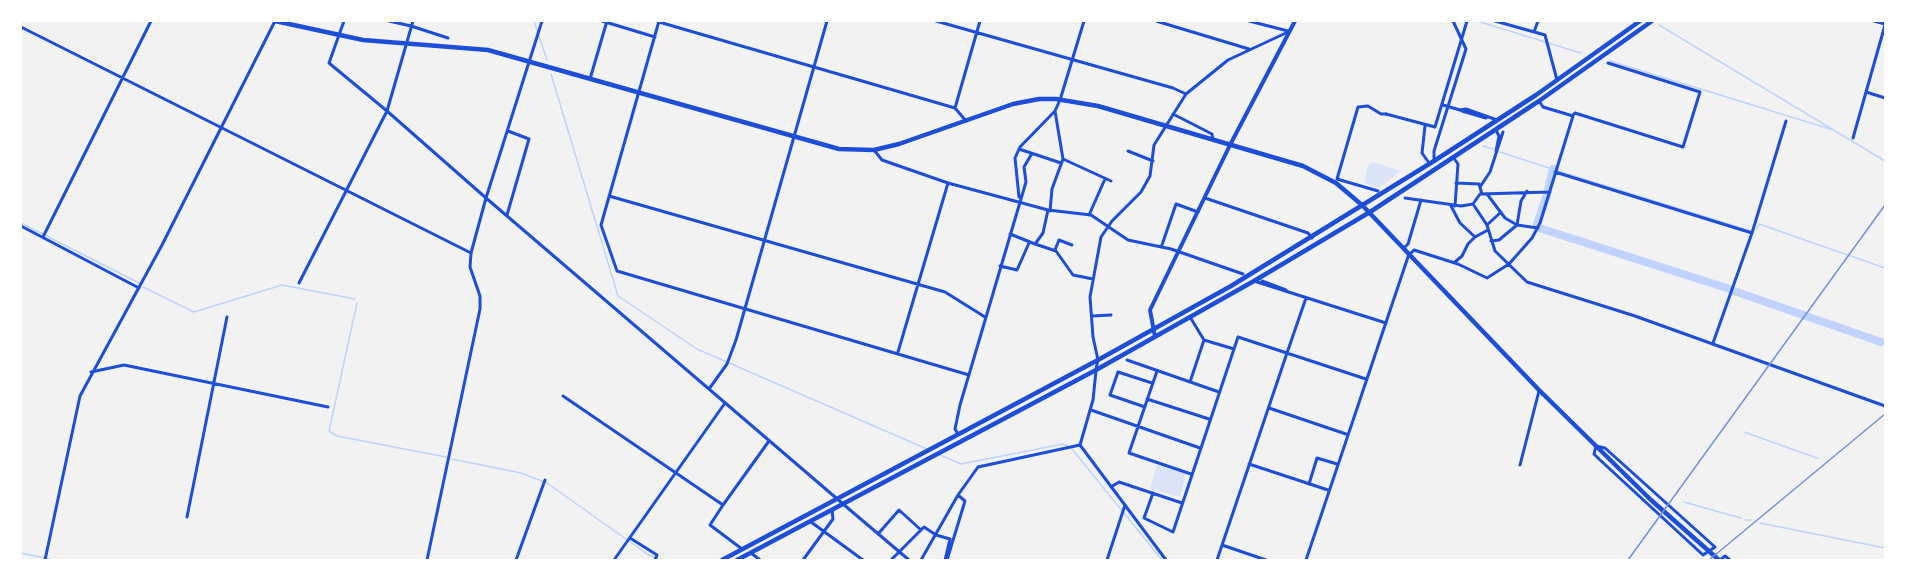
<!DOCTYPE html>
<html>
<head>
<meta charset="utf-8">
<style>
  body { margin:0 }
  #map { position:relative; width:1906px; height:581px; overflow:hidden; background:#f2f2f2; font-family:"Nunito Sans",sans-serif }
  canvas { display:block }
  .frame { position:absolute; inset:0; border:22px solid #fff; pointer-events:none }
</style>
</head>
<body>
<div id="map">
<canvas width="1906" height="581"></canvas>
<div class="frame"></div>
</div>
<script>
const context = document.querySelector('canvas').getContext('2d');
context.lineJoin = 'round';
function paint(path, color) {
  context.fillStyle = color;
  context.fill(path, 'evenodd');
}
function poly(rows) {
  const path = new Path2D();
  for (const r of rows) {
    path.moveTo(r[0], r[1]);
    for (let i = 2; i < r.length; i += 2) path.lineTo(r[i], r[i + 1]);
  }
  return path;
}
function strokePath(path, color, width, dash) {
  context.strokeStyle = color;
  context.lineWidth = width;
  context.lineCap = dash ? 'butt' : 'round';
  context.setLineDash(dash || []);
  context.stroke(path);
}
paint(poly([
  [1373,162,1401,171,1379,188,1364,183,1368,165],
  [1157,465,1186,474,1180,497,1150,489]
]), '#dbe4f7');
strokePath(poly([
  [534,21,547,60],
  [1477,21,1581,53],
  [1659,25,1885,161],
  [1610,61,1830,129],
  [551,74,618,296,697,349,927,449],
  [1483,146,1493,149],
  [1500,152,1555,170],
  [1558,171,1751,231],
  [21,223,139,283],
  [1757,229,1759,224,1885,268],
  [143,287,194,312,282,285,355,299],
  [357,303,329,431,337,436,446,457],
  [1744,432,1817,458],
  [1072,449,1162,560],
  [940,455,961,464,1063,444,1068,446],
  [452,459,521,473,547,483,647,554,660,560],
  [1684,502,1741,518],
  [1745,520,1751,520],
  [1760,523,1885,548],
  [21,553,54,560]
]), '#bfd3fe', 1.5);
strokePath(poly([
  [1548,190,1553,169],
  [1537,224,1547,195],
  [1539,228,1730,289],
  [1734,291,1881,342]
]), '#bfd3fe', 8);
strokePath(poly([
  [602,21,655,37],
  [659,21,601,225,617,271,969,375],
  [936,21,1173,88,1186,94],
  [1156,21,1249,49],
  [1249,21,1288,31],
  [1874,21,1885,24],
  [659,22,955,108,966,121],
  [411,26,448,38],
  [21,27,471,253],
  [590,79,607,21],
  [1866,92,1885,98],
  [955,108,980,21],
  [1460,110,1466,109,1497,120],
  [1462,111,1486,118],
  [1173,114,1212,134,1213,139],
  [1572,116,1575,113,1683,147,1700,92,1608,63],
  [1496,130,1499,136,1496,151],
  [1853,138,1885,25],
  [1019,149,1061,163],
  [874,150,882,160,948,183,1048,210,1091,215,1128,240,1171,249,1243,274],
  [1128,151,1153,161],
  [1453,157,1458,164,1455,206],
  [1063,159,1111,181],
  [1434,161,1434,151,1466,49,1453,21],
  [1555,172,1752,233],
  [1337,179,1358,107,1368,106,1381,114,1386,114],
  [1337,179,1378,191],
  [1456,183,1479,184,1482,194],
  [1480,187,1490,172,1503,132],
  [1487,194,1505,218,1517,225,1538,228],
  [609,196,945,292,985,317],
  [1019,197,1015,158,1020,147,1055,111,1060,100],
  [486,198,542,21],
  [1205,198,1308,233,1312,238],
  [1405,198,1461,206,1473,204,1480,194,1550,192],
  [1473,204,1487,225,1495,251,1527,282,1635,316,1885,406],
  [1451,206,1460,223,1475,237],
  [1048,210,1043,233,1035,244,1056,251,1073,275,1093,279],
  [1050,211,1052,189,1063,159,1055,111],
  [507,215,529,139,508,131],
  [1089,215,1105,179],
  [1487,225,1501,212],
  [21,226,139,288],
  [1010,234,1035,244],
  [43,237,151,21],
  [1491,241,1499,240,1517,225,1521,201,1527,191],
  [1162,245,1176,204,1198,212],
  [1404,248,1408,244,1421,200],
  [1055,250,1059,240,1072,245],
  [1410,254,1414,250,1458,264,1487,278,1509,264,1532,238,1540,223,1573,116,1543,107,1539,101],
  [1455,262,1462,256,1468,244,1475,237,1488,230],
  [1000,266,1017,270,1029,243],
  [1254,281,1386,323],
  [1262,281,1286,290],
  [299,283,387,111,329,63,344,21],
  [1092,316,1111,315],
  [1190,317,1204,340,1234,349],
  [1713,343,1752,233,1786,121],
  [898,352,948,183],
  [1287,353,1306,298],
  [1127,360,1219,392],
  [1096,369,1098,360,1093,337,1090,297,1101,237,1112,221,1141,192,1150,176,1154,145,1186,94,1228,60,1288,32],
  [1157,371,1129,453,1191,474],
  [91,372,124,365,328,407],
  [1190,382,1204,340],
  [563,396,723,505,769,441],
  [1147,399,1209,419],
  [1145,407,1110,395,1118,372,1152,383],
  [1269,408,1346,434],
  [1091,410,1200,448],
  [958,434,955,429,960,405,1026,182,1024,167,1031,155],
  [1596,446,1605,448,1715,547,1703,555,1599,459,1594,454,1596,446],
  [1520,465,1539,391],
  [1309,484,1317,458,1337,464],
  [1111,487,1119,482,1182,503],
  [1153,493,1144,518,1173,532,1238,337,1366,379],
  [843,504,909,560],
  [723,505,710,525,742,549],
  [187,517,227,317],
  [811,522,863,560],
  [878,534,899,510,921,530],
  [630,538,657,555,655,560],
  [751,553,760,560],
  [516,560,545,480],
  [614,560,725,403],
  [803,560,833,519,832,510],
  [891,560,924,527,936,535,950,539,945,560],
  [921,560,958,495,978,467,1080,445],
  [947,560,965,501,958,495],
  [1107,560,1125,505],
  [1720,560,1725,556,1730,560]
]), '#1d4ed8', 3);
strokePath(poly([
  [389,21,411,26],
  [413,21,387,111,486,198,471,253,470,267,480,296,480,309,427,560],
  [1495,21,1545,35,1557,80],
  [1534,32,1538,21],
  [1060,100,1084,21],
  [1443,105,1460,110],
  [1386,114,1435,127,1467,21],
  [1425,126,1422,153,1429,163],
  [486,198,842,503],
  [1096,371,1093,400,1080,445,1166,560],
  [709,389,727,364,736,340,827,21],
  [1249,464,1328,490],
  [1222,545,1266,560],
  [45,560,80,396,162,245,275,21],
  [1217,560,1287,353],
  [1306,560,1409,254]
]), '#1d4ed8', 3);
strokePath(poly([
  [1155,337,1150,310,1230,145,1295,21]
]), '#1d4ed8', 4);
strokePath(poly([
  [275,21,363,40,488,50,839,149,874,150,899,144,1013,104,1039,99,1056,99,1098,106,1303,166,1336,183,1362,205,1539,390,1651,500,1719,560]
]), '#1d4ed8', 4.5);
strokePath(poly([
  [722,560,1098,360,1231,286,1434,161,1536,95,1640,21],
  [737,560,1096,370,1254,281,1370,212,1539,101,1652,21]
]), '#1d4ed8', 4.5);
strokePath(poly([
  [1628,560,1885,205],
  [1709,560,1885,414]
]), '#7290e2', 1.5);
</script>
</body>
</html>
